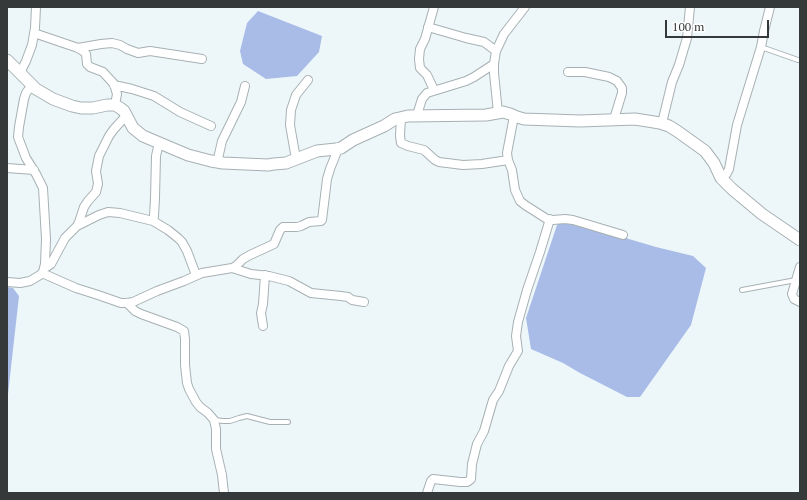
<!DOCTYPE html>
<html>
<head>
<meta charset="utf-8">
<style>
  body { margin:0 }
  #map { position:relative; width:807px; height:500px; overflow:hidden; background:#edf7fa; font-family:"PT Serif",serif }
  canvas { display:block }
  .frame { position:absolute; inset:0; border:8px solid #35393a; pointer-events:none }
  .scale { position:absolute; left:665px; top:20px; width:104px; height:18px; box-sizing:border-box; border:2px solid #35393a; border-top:0; padding-left:5px; font-size:12px; line-height:14px; white-space:nowrap; color:#35393a; -webkit-text-stroke:3px #fff; paint-order:stroke }
</style>
</head>
<body>
<div id="map">
<canvas width="807" height="500"></canvas>
<div class="frame"></div>
<div class="scale">100 m</div>
</div>
<script>
const context = document.querySelector('canvas').getContext('2d');
context.lineJoin = 'round';
function paint(path, color) {
  context.fillStyle = color;
  context.fill(path, 'evenodd');
}
function poly(rows) {
  const path = new Path2D();
  for (const r of rows) {
    path.moveTo(r[0], r[1]);
    for (let i = 2; i < r.length; i += 2) path.lineTo(r[i], r[i + 1]);
  }
  return path;
}
function strokePath(path, color, width, dash) {
  context.strokeStyle = color;
  context.lineWidth = width;
  context.lineCap = dash ? 'butt' : 'round';
  context.setLineDash(dash || []);
  context.stroke(path);
}
paint(poly([
  [258,11,322,36,319,52,297,76,266,79,243,64,240,51,247,23],
  [564,221,578,224,656,247,693,256,706,268,691,325,640,397,627,397,580,373,563,363,531,349,526,318,557,225],
  [7,287,13,288,19,296,7,403]
]), '#a8bce7');
const lane = poly([
  [761,47,798,60],
  [742,290,796,280],
  [214,420,223,421,230,421,239,418,247,416,270,422,288,422]
]);
const street = poly([
  [434,7,425,39,420,49,419,59,420,68,427,75,434,90],
  [428,27,466,38,484,42,496,51],
  [34,33,78,48,83,51,86,54,87,64,90,67,103,72,114,84,117,94,115,105],
  [78,48,101,44,112,43,120,45,127,49,138,53,150,51,202,59],
  [568,72,585,72,609,77,617,81,622,88,622,93,614,119],
  [20,73,26,61,32,45,35,28,36,7],
  [114,85,132,89,154,96,180,112,211,126],
  [498,113,494,73,494,64,496,51,504,34,525,7],
  [417,115,422,99,427,93,466,81,474,77,494,64],
  [514,116,507,153,508,160,512,170,515,190,520,201,525,205,547,219,553,220,565,219,573,220,623,235],
  [401,117,400,136,401,143,408,146,424,150,435,160,439,162,463,165,482,164,508,160],
  [662,123,672,82,679,65,687,38,690,7],
  [296,159,290,125,291,110,296,95,308,80],
  [217,163,222,141,241,102,245,86],
  [7,168,34,170],
  [722,180,727,173,729,169,737,125,761,47,764,31,770,7],
  [153,221,154,216,155,198,156,156,159,143],
  [77,226,99,215,108,212,120,213,153,221,168,230,178,238,182,242,187,251,196,275],
  [800,267,792,294,794,299,800,302],
  [45,268,51,264,65,238,77,226,79,222,84,207,88,201,96,192,98,184,96,171,99,156,109,136,114,129,126,116],
  [232,268,251,274,269,276,289,281,311,293,341,296,348,297,352,300,364,302],
  [42,273,76,288,98,295,121,303,127,303,133,302,157,291,184,281,202,273,232,268,236,266,243,259,250,255,274,244,280,230,283,227,297,227,301,226,309,222,321,221,322,220,327,179,330,169,338,149],
  [7,282,20,283,30,281,40,275,43,272,45,264,46,239,43,188,36,174,26,158,18,137,19,127,24,99,26,93,32,85],
  [127,303,135,311,141,314,177,327,184,331,185,339,185,365,187,383,189,389,196,402,200,407,208,413,214,420,216,429,216,449,222,475,224,493],
  [263,326,261,313,263,304,265,275],
  [427,493,431,481,433,479,460,482,467,482,470,480,471,479,472,464,477,444,484,431,493,400,499,391,509,366,518,351,516,336,518,322,527,290,540,252,550,219]
]);
const secondary = poly([
  [7,60,36,89,53,99,72,106,81,108,93,108,107,105,115,105,120,108,124,111,133,128,143,136,188,155,211,161,223,163,268,165,274,164,286,163,317,151,336,149,341,148,353,140,384,126,395,119,408,116,486,115,503,112,510,114,517,117,524,119,580,121,635,119,660,123,669,126,677,131,705,151,714,163,721,178,732,189,762,214,800,240]
]);
strokePath(lane, '#a7b0b3', 6);
strokePath(street, '#a7b0b3', 10);
strokePath(secondary, '#a7b0b3', 13);
strokePath(lane, '#fff', 4);
strokePath(street, '#fff', 8);
strokePath(secondary, '#fff', 11);
</script>
</body>
</html>
